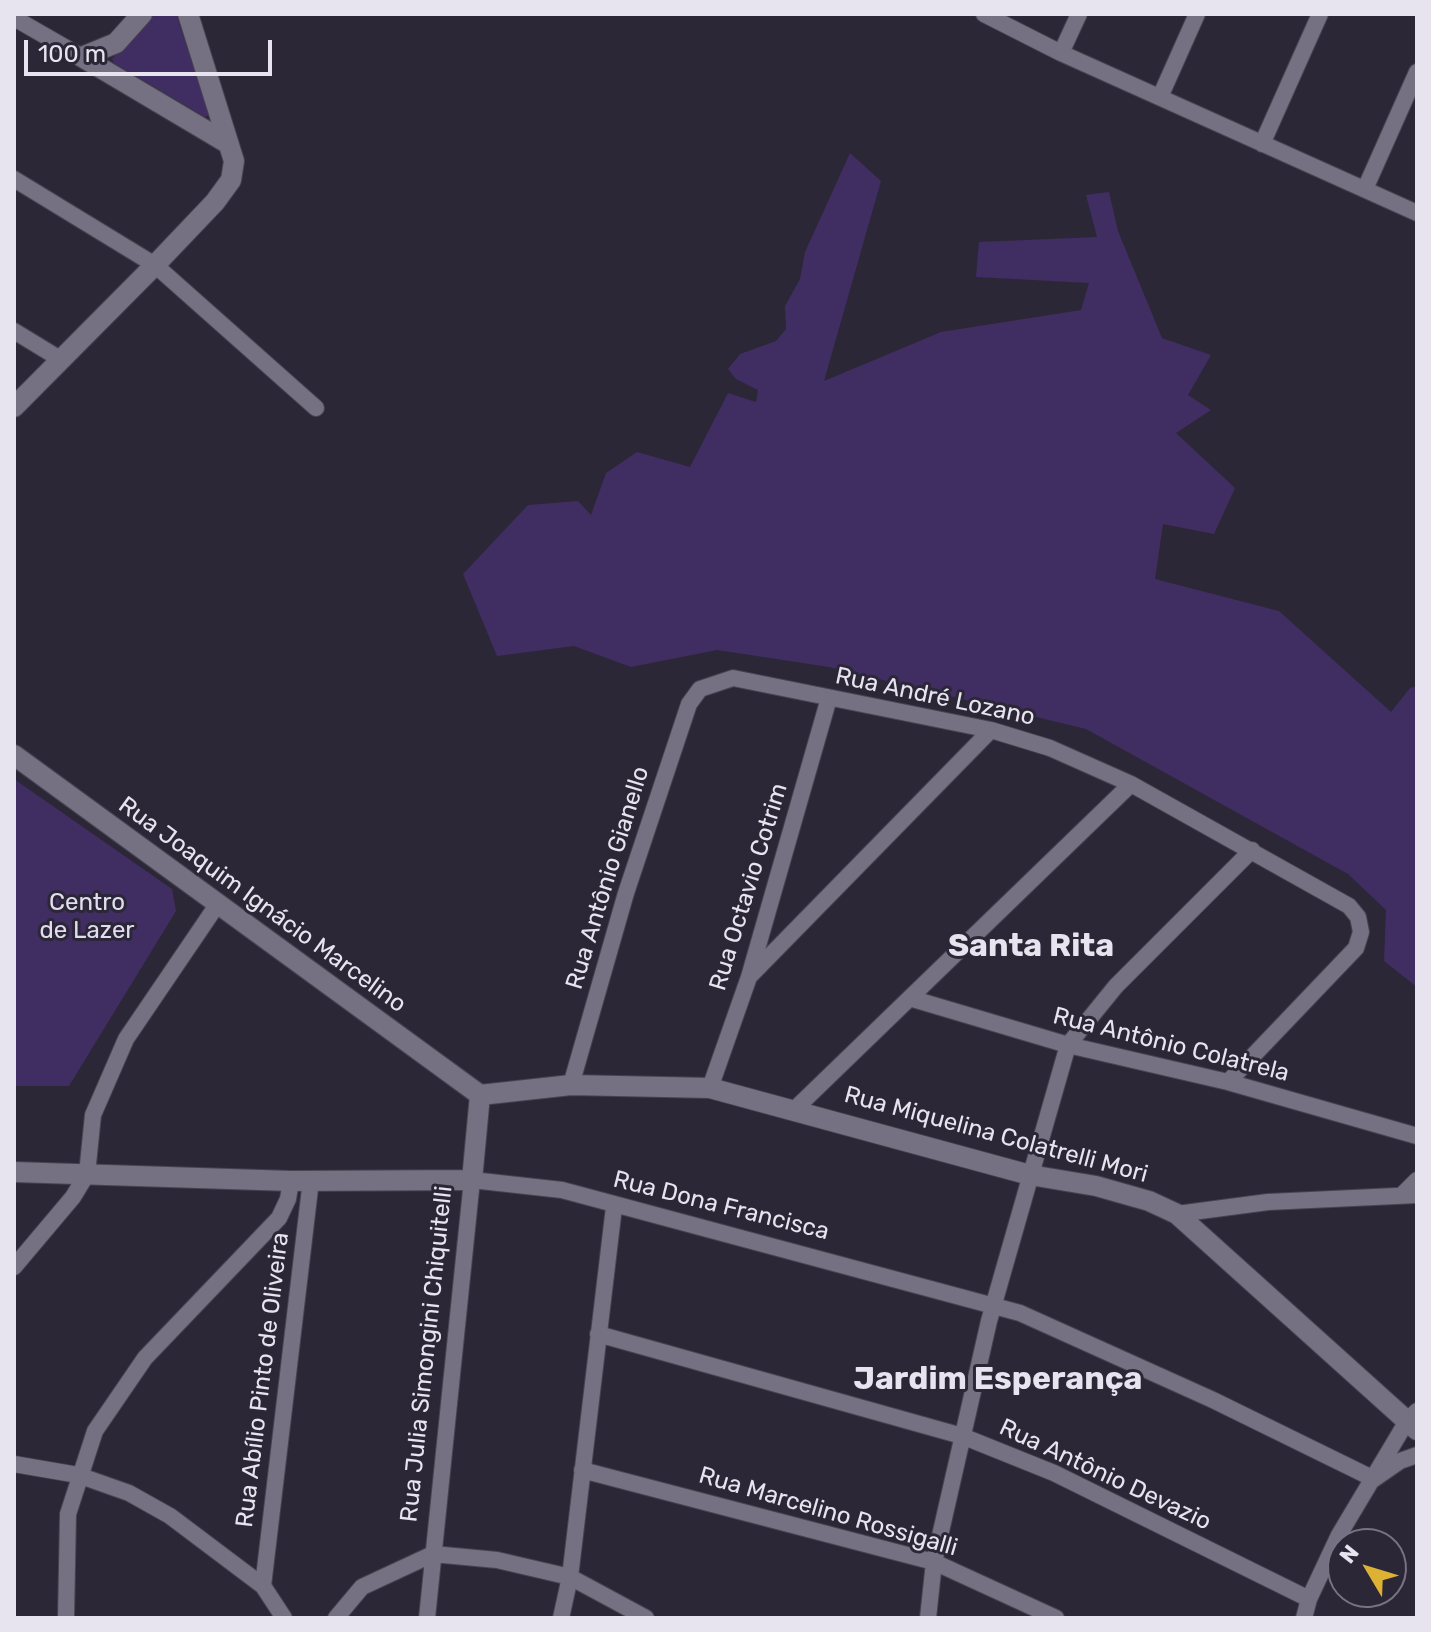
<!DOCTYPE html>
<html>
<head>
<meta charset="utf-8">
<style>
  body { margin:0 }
  #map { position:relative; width:1431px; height:1632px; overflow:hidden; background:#2c2737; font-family:Rubik,sans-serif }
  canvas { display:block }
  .frame { position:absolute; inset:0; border:16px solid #e7e4ef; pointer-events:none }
  .north { position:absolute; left:1327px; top:1528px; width:80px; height:80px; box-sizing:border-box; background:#2c2737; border:2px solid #777381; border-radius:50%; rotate:308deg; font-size:22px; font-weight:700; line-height:32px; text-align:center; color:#e7e4ef }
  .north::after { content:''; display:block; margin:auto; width:28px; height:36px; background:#ddb133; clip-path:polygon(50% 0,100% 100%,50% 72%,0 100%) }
  .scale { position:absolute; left:24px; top:40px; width:248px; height:36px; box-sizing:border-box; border:4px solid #e7e4ef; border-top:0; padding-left:10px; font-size:24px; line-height:28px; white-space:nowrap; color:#e7e4ef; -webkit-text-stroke:6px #2c2737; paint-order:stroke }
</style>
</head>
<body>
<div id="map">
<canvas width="1431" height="1632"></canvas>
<div class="frame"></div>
<div class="north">N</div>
<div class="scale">100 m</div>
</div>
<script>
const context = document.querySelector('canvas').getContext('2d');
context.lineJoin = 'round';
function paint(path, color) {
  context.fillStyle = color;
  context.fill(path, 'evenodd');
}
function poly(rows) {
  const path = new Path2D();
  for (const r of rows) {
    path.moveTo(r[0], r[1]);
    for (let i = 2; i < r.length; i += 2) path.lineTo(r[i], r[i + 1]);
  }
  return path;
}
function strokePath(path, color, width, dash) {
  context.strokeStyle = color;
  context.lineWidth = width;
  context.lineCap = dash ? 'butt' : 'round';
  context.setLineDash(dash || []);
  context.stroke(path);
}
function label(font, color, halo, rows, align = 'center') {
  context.font = font + ' Rubik,sans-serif';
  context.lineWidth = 6;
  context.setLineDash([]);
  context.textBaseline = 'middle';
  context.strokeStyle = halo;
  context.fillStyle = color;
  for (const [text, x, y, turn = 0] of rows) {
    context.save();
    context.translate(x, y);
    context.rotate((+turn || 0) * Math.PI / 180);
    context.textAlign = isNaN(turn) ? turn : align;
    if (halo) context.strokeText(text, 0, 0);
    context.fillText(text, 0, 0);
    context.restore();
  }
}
paint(poly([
  [152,14,176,14,207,107,209,115,205,117,114,63,112,59],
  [850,153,881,181,824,381,941,332,1081,310,1089,283,976,277,979,242,1097,237,1086,195,1109,192,1118,231,1162,338,1211,355,1188,395,1211,410,1176,433,1235,488,1214,534,1163,524,1155,579,1279,611,1391,712,1410,688,1417,686,1417,987,1384,961,1386,910,1348,874,1086,729,829,667,717,650,631,667,574,646,497,656,463,574,528,505,578,501,591,515,606,473,637,452,690,467,728,393,756,402,758,390,736,379,728,369,740,354,776,341,786,329,785,306,800,279,805,252],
  [14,779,172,889,176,911,69,1086,14,1086]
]), '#402d62');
const minor = poly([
  [984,14,1061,53,1417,213],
  [14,18,82,57],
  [1061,53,1079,14],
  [1160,97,1197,14],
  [1262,144,1320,14],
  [14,179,155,265,316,408],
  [1365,189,1417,72],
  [14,331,60,359],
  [751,975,991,730],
  [913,999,1068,1045,1228,1082,1417,1136],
  [571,1085,626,893,689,704,700,689,733,678,991,730,1050,748,1131,784,1349,906,1358,917,1361,932,1356,948,1228,1082],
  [710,1088,749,977,829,698],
  [795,1109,1131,784],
  [1402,1195,1417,1180],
  [1177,1214,1268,1202,1417,1195],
  [14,1267,73,1197,87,1174,93,1115,126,1039,217,905],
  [598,1334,962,1436,1054,1473,1309,1599],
  [14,1464,78,1475,129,1493,170,1516,263,1586,284,1618],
  [582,1470,934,1562,1056,1618],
  [263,1586,311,1180],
  [66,1618,68,1514,95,1431,145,1358,279,1218,288,1199,291,1181],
  [336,1618,362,1587,433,1554,497,1560,570,1577,646,1618],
  [427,1618,472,1180,562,1190,1020,1313,1213,1400,1374,1479,1400,1461,1417,1455],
  [561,1618,570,1577,614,1207],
  [928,1618,934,1562,989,1321,1068,1045,1116,986,1252,850],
  [1304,1618,1309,1599,1339,1535,1407,1421,1417,1411]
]);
const tertiary = poly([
  [82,57,227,143],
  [82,57,116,43,142,14],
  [14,407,155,265,215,202,231,180,234,161,188,14],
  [14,755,480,1095],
  [480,1095,571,1085,710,1088,1030,1175,1096,1186,1149,1201,1177,1214,1417,1430],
  [14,1172,291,1181,472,1180,480,1095]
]);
strokePath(minor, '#474350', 18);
strokePath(tertiary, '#474350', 22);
strokePath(minor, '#767083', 16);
strokePath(tertiary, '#767083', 20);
label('24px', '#e7e4ef', '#2c2737', [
  ["Rua André Lozano",935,697,12],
  ["Rua Antônio Gianello",608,878,-73],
  ["Rua Octavio Cotrim",749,887,-73],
  ["Rua Joaquim Ignácio Marcelino",262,905,36],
  ["Rua Antônio Colatrela",1171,1045,14],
  ["Rua Miquelina Colatrelli Mori",996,1135,15],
  ["Rua Dona Francisca",721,1206,14],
  ["Rua Julia Simongini Chiquitelli",427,1354,-84],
  ["Rua Abílio Pinto de Oliveira",263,1380,-83],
  ["Rua Antônio Devazio",1105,1475,25],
  ["Rua Marcelino Rossigalli",828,1512,16]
]);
label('24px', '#e2dcf0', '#2c2737', [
  ["Centro",87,903],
  ["de Lazer",87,931]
]);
label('bold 32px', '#e7e4ef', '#2c2737', [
  ["Santa Rita",1031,947],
  ["Jardim Esperança",998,1380]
]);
</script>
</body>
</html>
